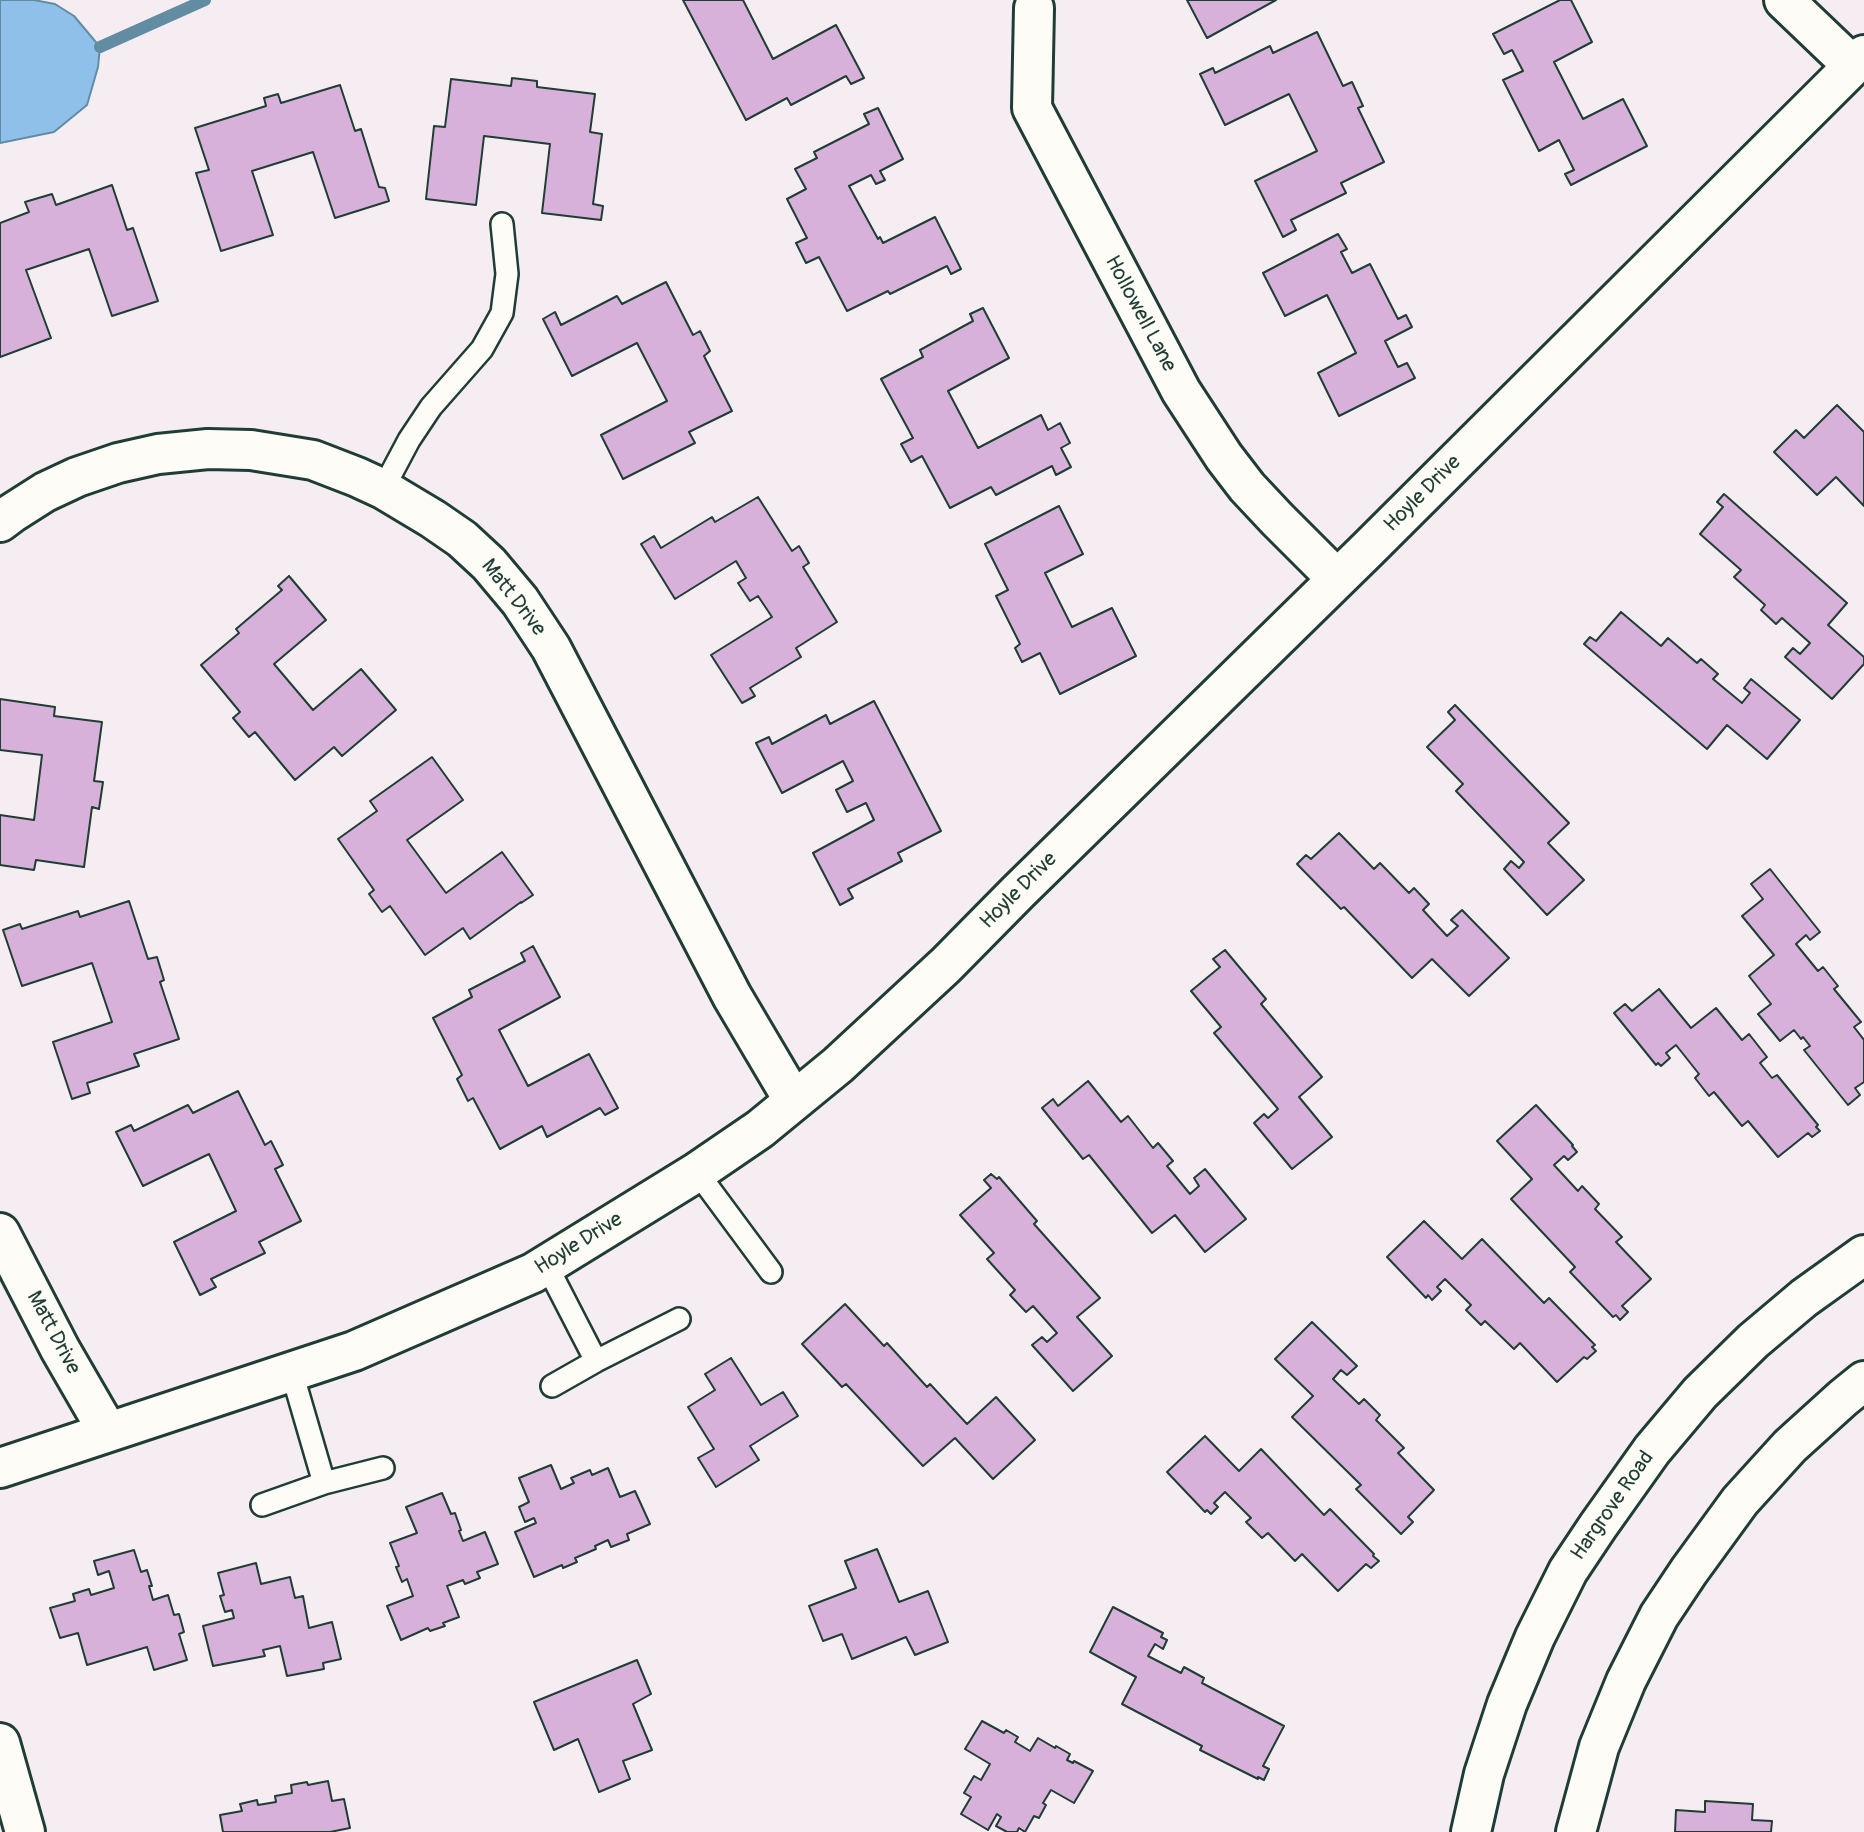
<!DOCTYPE html>
<html>
<head>
<meta charset="utf-8">
<style>
  body { margin:0 }
  canvas { display:block; background:#f5edf1 }
</style>
</head>
<body>
<canvas width="1864" height="1832"></canvas>
<script>
const context = document.querySelector('canvas').getContext('2d');
context.lineJoin = 'round';
function paint(path, color) {
  context.fillStyle = color;
  context.fill(path, 'evenodd');
}
function poly(rows) {
  const path = new Path2D();
  for (const r of rows) {
    path.moveTo(r[0], r[1]);
    for (let i = 2; i < r.length; i += 2) path.lineTo(r[i], r[i + 1]);
  }
  return path;
}
function strokePath(path, color, width, dash) {
  context.strokeStyle = color;
  context.lineWidth = width;
  context.lineCap = dash ? 'butt' : 'round';
  context.setLineDash(dash || []);
  context.stroke(path);
}
function label(font, color, halo, rows, align = 'center') {
  context.font = font + ' Pangolin,sans-serif';
  context.lineWidth = 7;
  context.setLineDash([]);
  context.textBaseline = 'middle';
  context.strokeStyle = halo;
  context.fillStyle = color;
  for (const [text, x, y, turn = 0] of rows) {
    context.save();
    context.translate(x, y);
    context.rotate((+turn || 0) * Math.PI / 180);
    context.textAlign = isNaN(turn) ? turn : align;
    if (halo) context.strokeText(text, 0, 0);
    context.fillText(text, 0, 0);
    context.restore();
  }
}
const water = poly([
  [0,0,34,0,55,4,74,16,100,47,98,67,87,105,54,132,0,143,0,0]
]);
paint(water, '#8ec0ea');
strokePath(water, '#628ca1', 2);
strokePath(poly([
  [100,47,205,0]
]), '#628ca1', 12);
const building = poly([
  [683,0,743,0,773,59,836,25,864,78,851,84,846,76,791,105,787,98,746,120,683,0],
  [1187,0,1276,0,1207,38,1187,0],
  [1560,0,1571,0,1592,42,1554,62,1583,119,1623,99,1647,146,1571,185,1565,174,1574,170,1559,140,1539,151,1503,80,1523,71,1512,50,1504,54,1493,34,1560,0],
  [1317,32,1343,86,1352,82,1363,106,1358,108,1384,162,1341,183,1346,193,1291,220,1296,230,1283,237,1255,181,1317,151,1289,94,1225,125,1200,74,1213,68,1215,73,1270,46,1273,53,1317,32],
  [512,78,537,81,537,87,595,94,590,132,602,134,593,204,603,206,601,220,542,213,550,144,484,136,476,205,426,199,434,126,445,127,451,79,511,86,512,78],
  [340,85,355,131,361,129,379,187,385,188,389,201,335,218,313,152,252,171,273,235,221,251,196,173,209,170,195,128,266,106,264,98,278,94,281,103,340,85],
  [878,108,903,159,880,171,885,180,883,181,876,184,871,175,849,186,878,239,880,237,883,243,935,217,961,269,951,274,947,266,890,294,888,291,847,311,819,257,806,263,796,243,807,238,787,199,806,189,795,169,817,158,814,152,869,124,864,114,878,108],
  [112,185,127,230,133,228,158,301,112,316,89,249,26,270,51,338,0,357,0,223,29,212,25,202,52,194,56,205,112,185],
  [1338,234,1347,249,1341,252,1352,273,1370,264,1398,319,1406,315,1412,327,1385,341,1398,367,1407,363,1415,378,1339,416,1318,373,1356,353,1327,295,1285,316,1263,273,1338,234],
  [666,282,693,335,700,331,710,351,704,356,732,411,689,432,695,443,623,479,601,435,667,401,637,343,572,376,543,319,555,312,561,325,617,296,622,304,666,282],
  [983,308,1009,358,948,391,978,448,1041,415,1048,430,1060,423,1070,443,1061,448,1071,467,1056,475,1052,466,996,495,991,487,950,508,922,456,911,462,901,444,913,438,881,379,923,357,920,350,973,321,970,314,983,308],
  [1837,405,1864,432,1864,506,1836,477,1817,495,1774,452,1796,430,1804,438,1837,405],
  [1724,494,1847,603,1828,625,1864,657,1864,664,1832,699,1785,657,1793,648,1800,654,1810,643,1782,618,1776,624,1761,610,1765,605,1734,577,1741,570,1700,534,1723,507,1717,502,1724,494],
  [758,497,792,551,799,546,809,563,803,567,837,622,796,648,801,657,750,688,755,696,742,703,711,655,772,617,758,596,750,601,738,583,746,578,736,561,675,599,641,544,654,536,661,548,712,517,715,522,758,497],
  [1059,506,1083,554,1045,573,1072,627,1112,608,1136,656,1060,694,1040,653,1022,662,1015,648,1020,644,996,596,1008,590,985,544,1059,506],
  [289,576,326,620,274,664,313,710,361,669,396,710,342,756,334,747,295,780,255,732,249,737,233,718,240,712,201,665,239,633,236,629,282,590,278,586,289,576],
  [1621,612,1661,646,1668,638,1697,663,1701,659,1718,674,1713,679,1742,703,1750,693,1744,688,1751,679,1800,720,1767,759,1727,725,1707,749,1584,644,1590,637,1596,641,1621,612],
  [0,699,55,707,54,716,102,722,94,781,103,782,99,809,92,807,84,867,36,860,34,870,0,865,0,815,34,820,42,755,0,750,0,699],
  [874,701,941,831,898,853,902,861,848,889,853,898,840,905,813,853,874,820,866,803,847,812,836,790,853,781,843,761,782,793,756,743,769,737,772,744,826,715,830,724,874,701],
  [1455,705,1569,823,1548,843,1584,880,1547,915,1504,869,1511,861,1519,868,1524,862,1456,791,1463,784,1427,747,1455,720,1448,712,1455,705],
  [432,757,463,800,407,840,446,893,502,852,533,895,521,903,521,902,470,939,463,928,425,955,390,906,382,912,369,894,374,890,338,839,377,811,370,801,432,757],
  [1339,833,1374,869,1380,863,1409,893,1414,888,1429,904,1423,910,1447,936,1458,926,1451,920,1462,910,1509,958,1469,996,1432,959,1412,978,1344,907,1341,909,1297,864,1306,855,1311,859,1339,833],
  [1770,869,1820,932,1810,940,1806,935,1796,944,1818,971,1823,967,1838,986,1834,989,1861,1022,1854,1027,1864,1040,1864,1082,1855,1088,1860,1095,1848,1105,1804,1050,1810,1046,1803,1037,1801,1039,1794,1030,1780,1041,1758,1014,1771,1004,1749,976,1774,955,1742,916,1763,899,1751,884,1770,869],
  [129,901,148,959,157,957,164,980,160,982,179,1039,134,1054,139,1066,87,1083,90,1093,72,1099,53,1042,112,1022,92,963,22,986,3,930,20,924,22,929,78,911,80,917,129,901],
  [533,946,560,997,499,1030,528,1086,589,1054,618,1108,605,1115,600,1108,547,1137,542,1126,500,1149,473,1098,468,1101,457,1079,462,1075,433,1018,472,997,469,990,525,961,521,953,533,946],
  [1225,950,1266,999,1261,1004,1322,1077,1299,1097,1332,1137,1292,1169,1254,1123,1264,1114,1268,1118,1278,1109,1214,1033,1221,1027,1191,991,1220,967,1213,959,1225,950],
  [1659,989,1691,1028,1716,1008,1742,1040,1749,1034,1767,1057,1760,1063,1772,1078,1777,1075,1818,1125,1816,1127,1820,1131,1812,1137,1808,1133,1778,1157,1748,1121,1742,1126,1714,1092,1709,1096,1695,1078,1699,1074,1676,1045,1666,1053,1670,1058,1661,1066,1658,1063,1656,1065,1614,1013,1625,1004,1632,1011,1659,989],
  [1088,1081,1121,1122,1128,1116,1153,1148,1158,1143,1173,1161,1167,1166,1190,1194,1199,1186,1194,1178,1205,1169,1246,1219,1205,1252,1175,1215,1152,1233,1089,1155,1083,1159,1042,1108,1053,1099,1058,1106,1088,1081],
  [238,1091,265,1145,271,1141,283,1165,275,1169,301,1221,259,1242,265,1253,211,1279,216,1287,200,1295,174,1242,236,1211,209,1154,143,1186,116,1132,131,1125,134,1131,188,1105,193,1113,238,1091],
  [1536,1105,1573,1145,1572,1146,1577,1152,1568,1160,1564,1156,1554,1165,1578,1191,1582,1186,1599,1204,1595,1209,1622,1237,1616,1242,1651,1279,1622,1306,1628,1312,1620,1320,1616,1315,1613,1317,1570,1272,1575,1267,1511,1199,1532,1179,1497,1141,1536,1105],
  [991,1174,997,1179,999,1177,1037,1221,1034,1224,1100,1298,1077,1317,1112,1356,1073,1391,1032,1345,1042,1337,1047,1342,1057,1333,1033,1306,1026,1312,1010,1295,1015,1290,987,1259,994,1253,960,1215,991,1188,984,1180,991,1174],
  [1424,1221,1462,1259,1482,1239,1544,1303,1549,1298,1595,1345,1592,1347,1596,1351,1587,1359,1584,1357,1557,1382,1520,1343,1514,1349,1485,1321,1481,1325,1466,1310,1471,1305,1445,1279,1437,1287,1441,1291,1432,1300,1428,1295,1426,1298,1387,1257,1424,1221],
  [845,1304,884,1346,887,1343,927,1387,930,1384,967,1424,996,1397,1035,1440,993,1479,955,1438,923,1466,846,1384,842,1387,802,1344,845,1304],
  [1312,1322,1357,1366,1347,1375,1341,1370,1333,1379,1359,1404,1364,1399,1380,1415,1376,1420,1404,1448,1398,1453,1434,1490,1408,1517,1413,1522,1401,1534,1356,1489,1361,1485,1292,1417,1313,1396,1275,1359,1312,1322],
  [731,1358,761,1405,783,1392,798,1416,750,1446,759,1460,716,1487,698,1458,714,1449,688,1407,715,1390,705,1374,731,1358],
  [1205,1436,1239,1471,1261,1449,1324,1515,1330,1509,1374,1554,1373,1556,1379,1561,1371,1568,1366,1564,1338,1591,1302,1554,1295,1561,1268,1533,1262,1538,1246,1522,1251,1518,1225,1492,1214,1503,1218,1507,1211,1514,1207,1510,1205,1512,1167,1472,1205,1436],
  [551,1465,561,1489,574,1483,571,1478,590,1470,592,1475,608,1468,620,1497,635,1491,650,1524,627,1534,629,1540,611,1547,608,1540,595,1546,596,1549,575,1558,577,1562,563,1568,562,1565,534,1577,515,1532,536,1523,534,1518,525,1522,519,1507,529,1502,519,1478,551,1465],
  [442,1493,451,1514,455,1513,461,1530,459,1531,463,1541,485,1532,498,1564,477,1572,480,1578,465,1584,463,1580,447,1586,459,1617,443,1623,445,1626,430,1631,428,1628,401,1640,387,1606,413,1596,407,1579,402,1582,396,1567,399,1566,390,1543,417,1533,406,1507,442,1493],
  [877,1549,899,1602,928,1591,948,1642,915,1655,906,1637,852,1659,842,1634,823,1641,809,1606,856,1588,845,1561,877,1549],
  [134,1550,141,1572,147,1570,152,1586,149,1586,153,1600,168,1595,174,1615,179,1614,184,1632,179,1634,187,1660,154,1670,147,1647,87,1665,78,1633,60,1638,50,1608,75,1601,73,1594,89,1589,91,1595,114,1588,109,1571,98,1575,94,1561,134,1550],
  [256,1563,261,1584,290,1577,295,1598,303,1596,309,1628,332,1622,341,1659,323,1663,324,1669,287,1676,280,1646,263,1650,265,1656,213,1666,203,1626,234,1618,232,1610,225,1612,220,1596,224,1595,218,1573,256,1563],
  [1113,1607,1163,1633,1161,1637,1167,1640,1163,1649,1155,1644,1148,1656,1181,1673,1184,1667,1204,1678,1202,1683,1284,1726,1263,1766,1269,1769,1264,1780,1258,1777,1258,1779,1200,1750,1202,1746,1122,1704,1136,1677,1090,1652,1113,1607],
  [637,1660,651,1694,633,1704,652,1750,623,1761,630,1779,599,1792,578,1739,554,1750,534,1702,637,1660],
  [982,1721,1004,1733,1006,1730,1018,1737,1015,1742,1030,1751,1038,1738,1055,1748,1056,1746,1070,1754,1067,1760,1073,1763,1074,1761,1093,1771,1074,1803,1051,1790,1043,1803,1046,1805,1039,1818,1034,1816,1025,1832,1019,1828,1017,1832,1007,1832,996,1826,1001,1817,997,1814,988,1830,961,1814,971,1797,964,1793,974,1776,981,1780,990,1764,965,1749,982,1721],
  [328,1781,332,1801,344,1799,350,1828,330,1832,223,1832,220,1815,242,1811,240,1804,257,1800,258,1805,276,1802,275,1796,292,1793,291,1785,307,1782,308,1785,328,1781],
  [1705,1801,1753,1804,1752,1820,1772,1821,1771,1832,1675,1832,1676,1810,1705,1812,1705,1801]
]);
paint(building, '#d7b1da');
strokePath(building, '#1f3d34', 2);
const service = poly([
  [383,489,409,440,431,407,482,349,502,313,507,274,502,224],
  [697,1172,771,1272],
  [547,1266,596,1361],
  [292,1373,324,1483],
  [552,1386,596,1361,679,1319],
  [262,1505,324,1483,383,1468]
]);
const minor = poly([
  [1784,0,1853,66],
  [1034,8,1032,108,1181,391,1224,457,1247,487,1277,519,1337,579],
  [0,522,12,513,45,492,77,477,118,463,158,454,208,449,251,450,313,460,357,477,383,489,433,519,462,539,489,564,520,601,551,648,732,996,794,1101],
  [0,1233,60,1349,108,1432],
  [0,1468,354,1351,533,1273,697,1172,760,1129,838,1065,946,965,1018,892,1368,549,1864,55],
  [0,1743,25,1832]
]);
const tertiary = poly([
  [1471,1832,1484,1774,1507,1704,1535,1637,1568,1571,1598,1526,1652,1450,1700,1393,1753,1341,1804,1298,1864,1255],
  [1576,1832,1599,1747,1626,1681,1659,1616,1689,1571,1740,1501,1790,1446,1843,1398,1864,1381]
]);
strokePath(service, '#1f3d34', 26);
strokePath(minor, '#1f3d34', 44);
strokePath(tertiary, '#1f3d34', 44);
strokePath(service, '#fdfcf7', 21);
strokePath(minor, '#fdfcf7', 38);
strokePath(tertiary, '#fdfcf7', 38);
label('21px', '#1f3d34', '#fdfcf7', [
  ["Hollowell Lane",1140,314,62],
  ["Hoyle Drive",1423,494,-45],
  ["Matt Drive",513,598,52],
  ["Hoyle Drive",1019,891,-45],
  ["Hoyle Drive",579,1244,-32],
  ["Matt Drive",53,1333,62],
  ["Hargrove Road",1613,1506,-55]
]);
</script>
</body>
</html>
